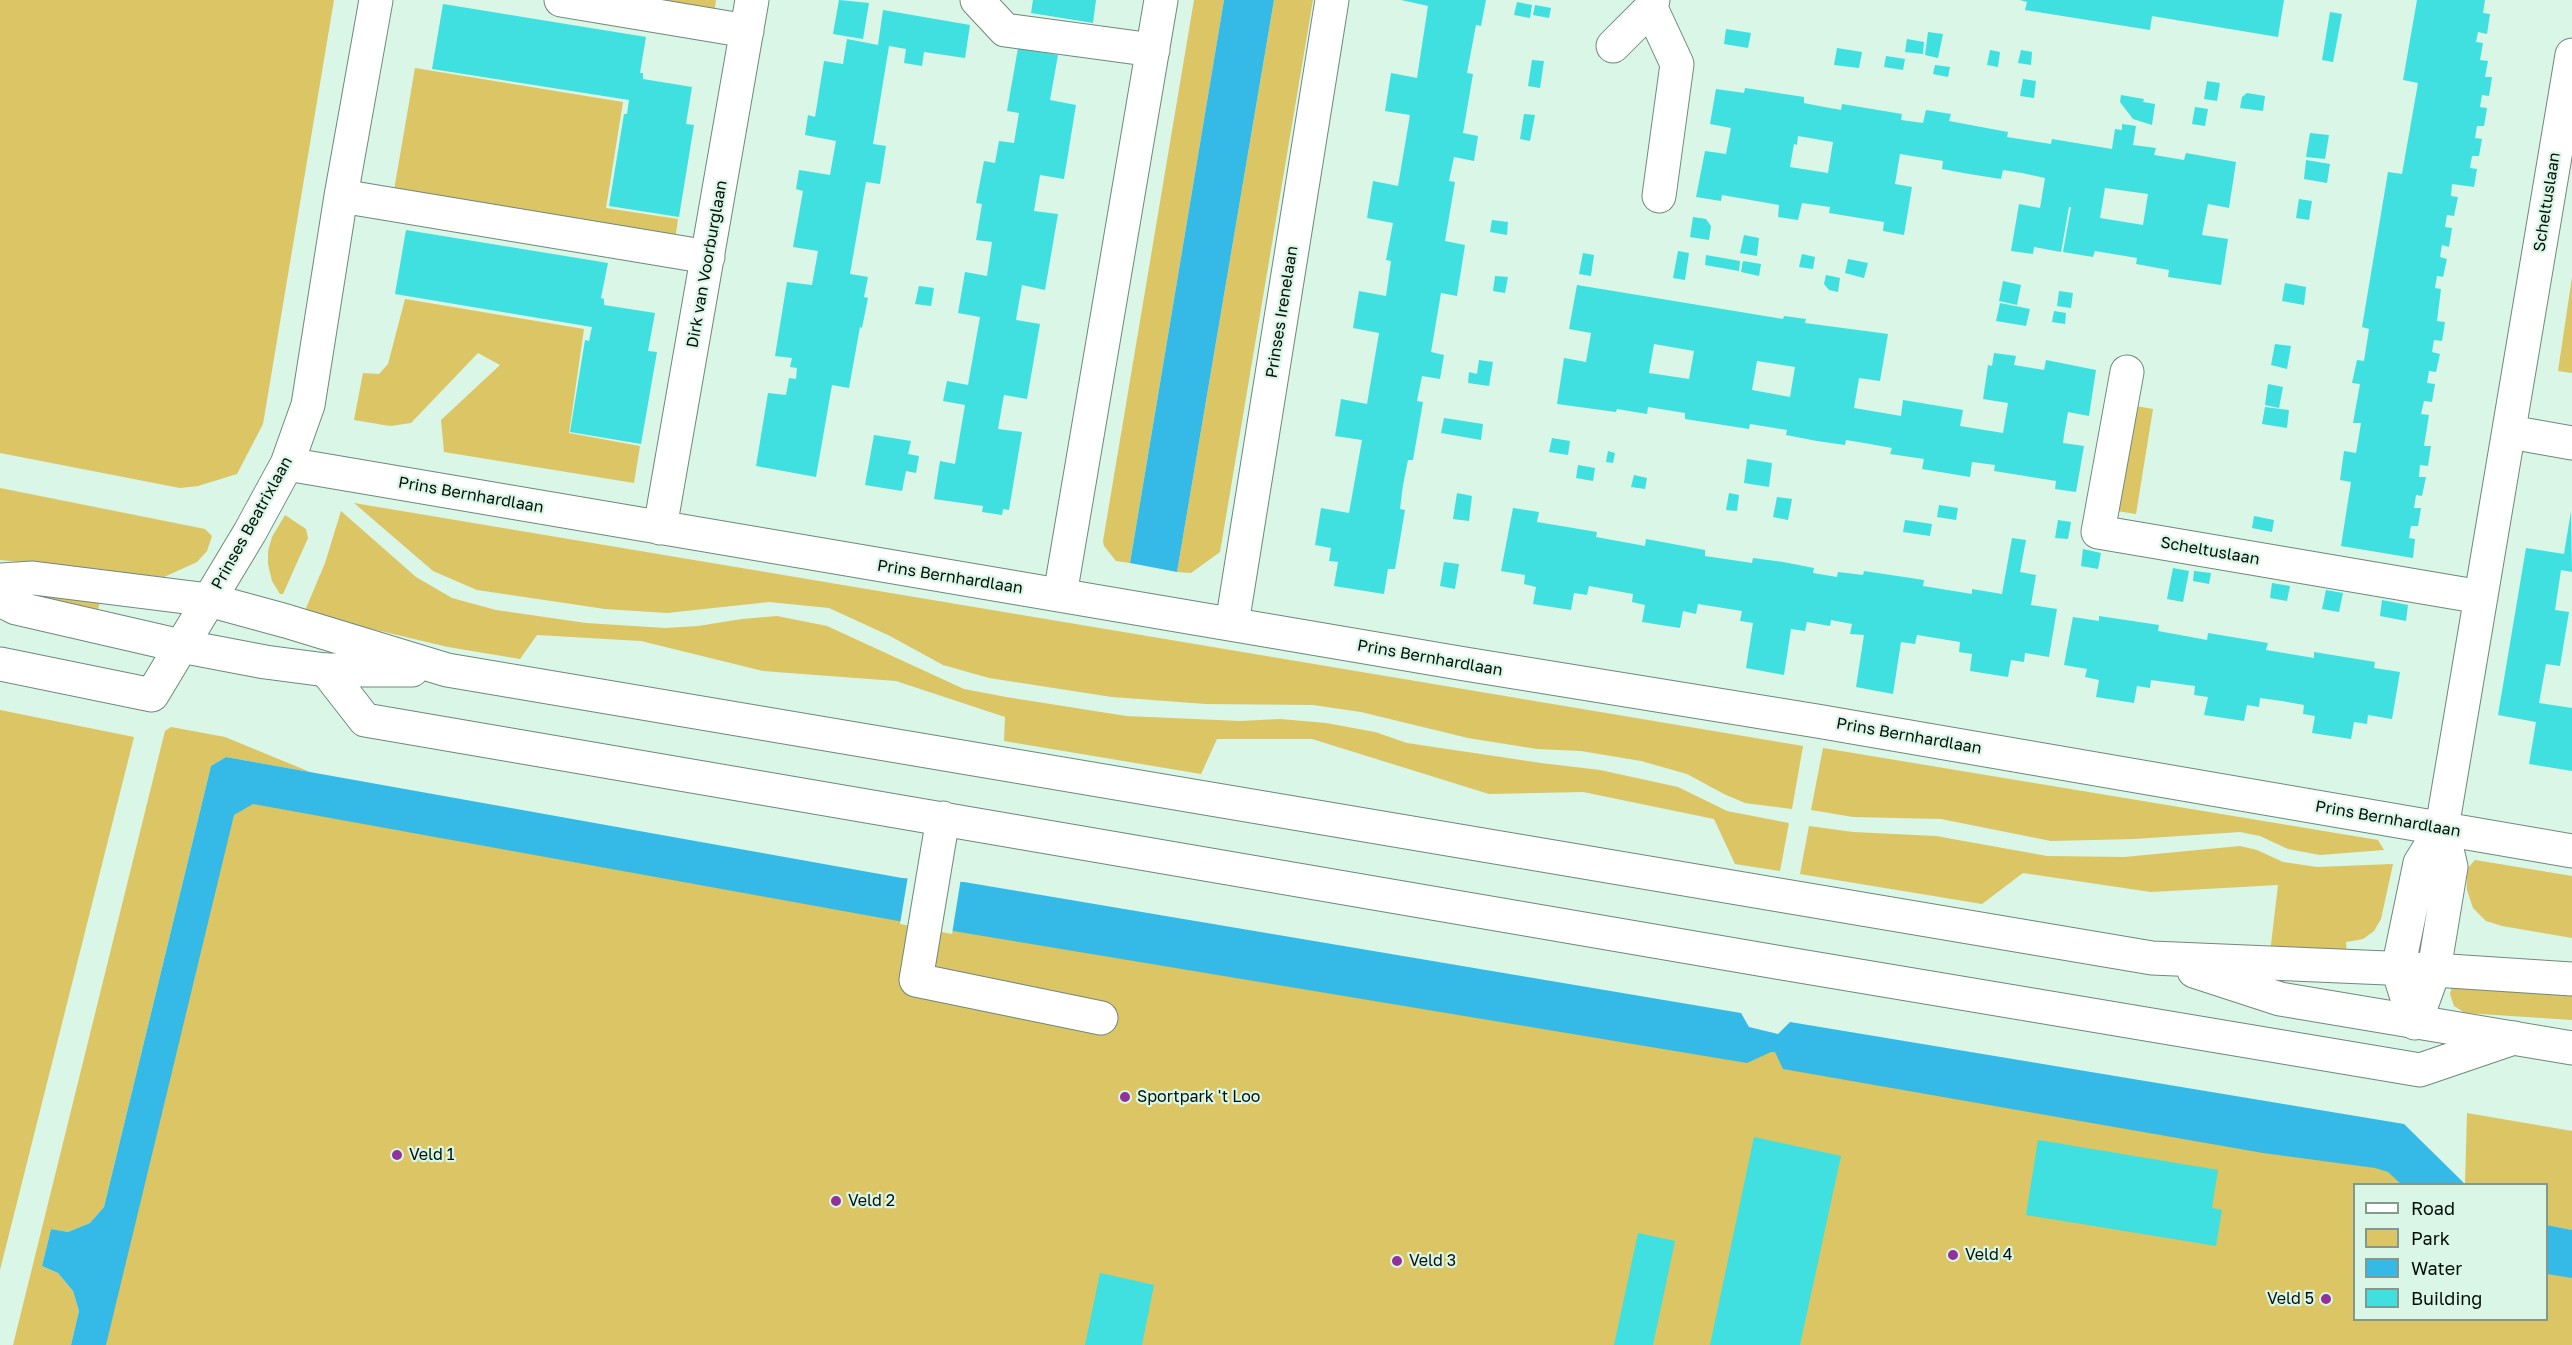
<!DOCTYPE html>
<html>
<head>
<meta charset="utf-8">
<style>
  body { margin:0 }
  #map { position:relative; width:2572px; height:1345px; overflow:hidden; background:#d9f6e6; font-family:"Golos Text",sans-serif }
  canvas { display:block }
  .legend { position:absolute; left:2353px; top:1183px; width:195px; height:138px; box-sizing:border-box; background:#d9f6e6; border:2px solid #84998e; margin:0; padding:8px 10px; list-style:none; font-size:18px; color:#050e09 }
  .legend li { display:flex; align-items:center; gap:12px; height:30px }
  .legend b { width:30px; border:2px solid #84998e }
</style>
</head>
<body>
<div id="map">
<canvas width="2572" height="1345"></canvas>
<ul class="legend">
<li><b style="height:8px;background:#fff"></b>Road</li>
<li><b style="height:16px;background:#dbc564"></b>Park</li>
<li><b style="height:16px;background:#35bae8"></b>Water</li>
<li><b style="height:16px;background:#3fe0df"></b>Building</li>
</ul>
</div>
<script>
const context = document.querySelector('canvas').getContext('2d');
context.lineJoin = 'round';
function paint(path, color) {
  context.fillStyle = color;
  context.fill(path, 'evenodd');
}
function poly(rows) {
  const path = new Path2D();
  for (const r of rows) {
    path.moveTo(r[0], r[1]);
    for (let i = 2; i < r.length; i += 2) path.lineTo(r[i], r[i + 1]);
  }
  return path;
}
function strokePath(path, color, width, dash) {
  context.strokeStyle = color;
  context.lineWidth = width;
  context.lineCap = dash ? 'butt' : 'round';
  context.setLineDash(dash || []);
  context.stroke(path);
}
function label(font, color, halo, rows, align = 'center') {
  context.font = font + ' "Golos Text",sans-serif';
  context.lineWidth = 4.5;
  context.setLineDash([]);
  context.textBaseline = 'middle';
  context.strokeStyle = halo;
  context.fillStyle = color;
  for (const [text, x, y, turn = 0] of rows) {
    context.save();
    context.translate(x, y);
    context.rotate((+turn || 0) * Math.PI / 180);
    context.textAlign = isNaN(turn) ? turn : align;
    if (halo) context.strokeText(text, 0, 0);
    context.fillText(text, 0, 0);
    context.restore();
  }
}
paint(poly([
  [0,0,334,0,263,424,237,474,198,486,180,488,0,453],
  [619,0,716,0,714,15],
  [1194,0,1224,0,1130,563,1116,561,1104,546,1103,541],
  [1274,0,1313,0,1220,552,1191,573,1177,572],
  [415,68,623,102,606,208,678,219,675,241,393,196],
  [2572,277,2572,373,2558,371],
  [405,299,584,329,569,433,640,446,634,483,444,452,441,420,500,365,478,353,411,423,390,426,354,420,363,373,379,374,388,364],
  [2136,406,2153,409,2136,514,2117,511],
  [0,488,205,529,212,536,207,551,197,562,164,577,0,560],
  [354,503,1803,746,1792,809,1745,803,1724,794,1687,774,1641,761,1581,751,1537,749,1468,738,1361,712,1313,705,1206,704,1112,697,989,678,943,665,890,636,829,608,769,602,667,613,605,609,477,590,433,571],
  [341,511,416,577,452,598,496,610,586,623,665,628,698,626,742,619,777,616,827,626,964,689,1006,697,1126,716,1240,721,1280,719,1326,723,1375,732,1407,743,1541,763,1600,770,1678,787,1727,811,1789,823,1780,871,1735,864,1714,819,1583,792,1489,794,1312,739,1217,739,1201,774,1004,741,1005,717,896,681,763,671,641,641,537,635,520,659,448,647,304,613,325,563],
  [285,515,306,529,308,538,283,594,280,594,272,581,268,564,268,551,272,537],
  [0,593,101,598,96,617],
  [0,710,134,737,0,1270],
  [171,727,225,737,310,772,226,757,211,766,104,1207,90,1223,68,1232,51,1229,42,1266,58,1273,73,1291,79,1311,71,1345,13,1345,165,731],
  [1823,748,2378,840,2384,850,2320,855,2288,849,2260,836,2240,832,2134,839,2051,841,1941,819,1853,817,1811,810],
  [223,776,2402,1149,2441,1184,2354,1184,2354,1320,2546,1320,2547,1247,2572,1252,2572,1345,90,1345],
  [1809,826,1853,832,1936,836,2047,856,2124,857,2240,846,2257,850,2283,862,2317,867,2393,864,2381,919,2374,931,2363,939,2346,942,2347,956,2270,953,2278,885,2151,892,2023,873,1982,904,1800,874],
  [2475,860,2572,876,2572,938,2502,926,2486,921,2473,908,2467,890,2466,870],
  [2452,986,2572,989,2572,1020,2465,1013,2454,1006,2450,994],
  [2467,1113,2572,1131,2572,1230,2547,1225,2546,1184,2465,1184]
]), '#dbc564');
paint(poly([
  [1224,0,1274,0,1177,572,1130,563],
  [226,757,902,878,964,882,1741,1013,1749,1027,1778,1034,1790,1022,2404,1124,2465,1184,2401,1184,2388,1172,2375,1168,2263,1153,1783,1069,1775,1052,1771,1052,1747,1063,959,932,253,804,234,815,106,1345,71,1345,79,1311,73,1291,58,1273,42,1266,51,1229,68,1232,90,1223,104,1207,211,766],
  [2547,1225,2572,1230,2572,1278,2547,1274]
]), '#35bae8');
paint(poly([
  [908,876,961,878,952,934,900,924]
]), '#d9f6e6');
paint(poly([
  [839,0,869,3,863,39,833,34],
  [1033,0,1096,0,1093,23,1031,13],
  [1401,0,1486,0,1481,26,1476,25,1467,73,1473,74,1463,133,1478,136,1474,161,1454,157,1449,181,1455,182,1445,241,1465,245,1457,296,1441,293,1431,352,1444,355,1440,379,1422,376,1417,401,1423,402,1413,460,1408,460,1403,485,1400,509,1405,510,1395,569,1388,569,1384,594,1334,586,1338,562,1329,561,1331,548,1315,545,1321,508,1349,513,1362,440,1335,436,1338,418,1341,399,1367,404,1379,333,1353,328,1359,291,1386,296,1391,261,1386,260,1393,223,1367,218,1373,181,1398,186,1410,115,1385,111,1391,73,1417,78,1428,6],
  [2020,0,2284,0,2278,37,2152,16,2150,30,2025,10,2027,2],
  [2417,0,2485,0,2483,13,2490,14,2487,34,2478,32,2476,42,2483,43,2480,60,2488,61,2485,77,2492,77,2489,96,2482,95,2480,107,2487,108,2484,126,2477,126,2475,138,2482,139,2479,156,2472,156,2470,168,2477,169,2474,187,2452,184,2451,196,2458,197,2454,216,2447,215,2445,227,2452,228,2449,247,2442,245,2440,257,2447,259,2443,277,2437,276,2435,288,2441,289,2437,321,2445,322,2442,341,2434,340,2432,352,2440,354,2436,372,2429,371,2427,383,2435,384,2432,402,2424,401,2421,414,2429,415,2424,446,2431,446,2428,466,2420,465,2419,477,2426,477,2422,496,2416,495,2414,508,2421,508,2418,526,2411,526,2409,538,2415,539,2413,558,2341,546,2351,482,2340,480,2344,451,2356,453,2361,423,2353,423,2360,384,2352,383,2357,360,2364,361,2369,329,2362,327,2388,172,2402,174,2418,83,2403,80],
  [1517,2,1532,5,1530,18,1514,15],
  [443,4,646,37,640,73,643,73,643,79,692,87,686,124,694,125,679,217,609,206,624,114,627,114,629,100,432,69],
  [1535,5,1551,8,1549,18,1533,15],
  [883,10,970,25,965,58,924,52,922,66,904,63,906,49,889,46,873,144,886,146,880,184,866,182,850,274,868,277,864,297,868,298,862,328,860,327,849,388,832,385,816,477,756,466,768,393,786,395,789,378,796,379,797,368,790,367,792,358,775,356,787,282,812,285,818,251,793,247,803,191,796,189,799,170,830,175,836,141,805,135,808,115,815,117,824,61,843,64,847,39,878,45],
  [2330,12,2342,14,2333,62,2322,60],
  [1726,29,1751,33,1748,48,1724,44],
  [1928,32,1943,34,1938,58,1925,55],
  [1907,39,1924,42,1923,54,1905,52],
  [1018,48,1058,55,1050,100,1076,105,1064,179,1040,175,1034,211,1058,214,1045,290,1022,285,1016,320,1040,324,1027,399,1004,395,998,429,1022,432,1009,510,1003,509,1002,515,982,512,983,506,934,499,940,461,955,464,965,405,943,401,947,381,968,385,980,317,958,313,965,272,987,276,992,242,976,240,982,204,976,203,984,161,995,163,999,141,1014,143,1019,113,1007,111],
  [1837,48,1862,52,1859,68,1834,65],
  [1990,50,2000,52,1998,67,1987,65],
  [2021,50,2032,52,2031,65,2018,63],
  [1886,56,1905,59,1903,70,1884,67],
  [1532,60,1544,61,1540,88,1528,86],
  [1935,65,1950,67,1948,77,1933,74],
  [2023,79,2036,81,2034,98,2020,96],
  [2207,81,2220,83,2217,101,2204,99],
  [1745,88,1804,97,1804,103,1819,106,1841,110,1842,104,1902,114,1901,120,1923,123,1926,110,1951,114,1949,121,2008,132,2007,137,2051,144,2052,139,2112,149,2115,129,2122,130,2122,124,2136,126,2133,145,2156,148,2154,155,2184,160,2186,153,2236,162,2229,208,2208,204,2202,235,2228,239,2221,285,2168,277,2169,270,2136,264,2137,258,2095,251,2093,257,2063,252,2071,207,2069,207,2061,252,2034,247,2033,254,2011,251,2019,204,2040,208,2045,178,2022,173,2003,170,2001,179,1969,174,1942,169,1943,161,1900,154,1895,184,1912,187,1904,235,1883,231,1884,222,1829,213,1830,207,1802,203,1798,220,1778,217,1779,205,1722,195,1721,201,1696,197,1705,151,1726,154,1731,128,1710,124,1716,89,1744,93],
  [1798,136,1833,142,1828,173,1790,167,1794,144,1797,145],
  [2105,188,2148,194,2143,225,2100,218],
  [2247,93,2265,96,2263,111,2240,108,2242,97],
  [2121,95,2144,99,2143,102,2155,104,2152,125,2133,119,2120,102],
  [2195,107,2208,109,2205,126,2192,124],
  [1524,114,1535,115,1530,141,1520,139],
  [2310,133,2329,135,2325,159,2306,157],
  [2306,160,2330,164,2327,183,2304,179],
  [2299,199,2312,201,2309,220,2296,218],
  [1693,217,1706,219,1711,226,1709,240,1690,237],
  [1492,220,1508,222,1507,235,1490,232],
  [406,230,608,263,601,298,604,299,604,305,655,313,648,351,657,352,641,444,570,432,585,340,589,341,592,327,395,294],
  [1744,235,1759,238,1757,256,1740,253],
  [1678,251,1689,253,1685,280,1673,278],
  [1583,253,1594,255,1591,276,1579,274],
  [1802,254,1815,257,1813,269,1799,267],
  [1706,255,1740,261,1739,271,1705,265],
  [1848,259,1868,263,1864,278,1845,273],
  [1743,261,1761,264,1759,276,1741,272],
  [1826,275,1840,278,1838,292,1829,290,1824,284],
  [1495,276,1508,277,1505,293,1493,291],
  [2003,281,2021,285,2017,305,1999,301],
  [2285,283,2306,287,2304,305,2282,301],
  [1577,285,1783,319,1784,316,1806,319,1805,323,1888,334,1880,381,1859,378,1854,408,1901,416,1903,400,1963,410,1960,426,2003,433,2008,403,1983,399,1988,365,1992,366,1994,353,2016,356,2014,365,2044,370,2046,360,2096,370,2089,416,2068,412,2064,435,2063,443,2084,446,2076,492,2055,489,2056,481,1994,471,1995,465,1972,462,1970,477,1922,469,1924,459,1890,454,1892,448,1870,444,1846,440,1845,445,1817,441,1786,435,1787,430,1750,424,1749,429,1685,419,1685,413,1648,407,1647,414,1617,409,1616,412,1557,404,1564,358,1586,362,1591,333,1569,329],
  [1654,344,1694,351,1689,379,1649,373],
  [1757,361,1795,367,1790,397,1752,390],
  [919,286,934,288,931,306,915,304],
  [2059,291,2073,293,2071,308,2057,306],
  [2000,303,2030,309,2026,326,1996,321],
  [2054,311,2066,313,2065,324,2052,322],
  [2275,344,2291,346,2287,369,2271,365],
  [1479,360,1493,362,1489,386,1468,383,1469,372,1477,374],
  [2268,384,2283,387,2279,408,2265,405],
  [2265,407,2289,410,2287,428,2262,424],
  [1444,418,1483,424,1481,440,1441,433],
  [874,435,911,441,908,454,919,456,916,473,906,471,902,491,865,485],
  [1552,438,1570,441,1568,455,1549,452],
  [1608,451,1615,453,1613,463,1606,462],
  [1747,459,1772,463,1769,487,1744,483],
  [1578,465,1595,468,1593,481,1576,478],
  [1634,475,1647,478,1645,489,1631,487],
  [1457,493,1472,496,1469,521,1453,519],
  [1729,493,1739,495,1737,511,1726,510],
  [1777,497,1792,499,1788,520,1773,517],
  [1939,505,1958,508,1956,520,1937,517],
  [1513,508,1539,512,1537,522,1597,532,1596,537,1645,546,1646,539,1705,550,1705,556,1752,563,1753,558,1783,562,1814,568,1813,573,1837,577,1838,572,1863,575,1864,571,1924,580,1923,586,1972,594,1972,589,2002,594,2012,538,2026,540,2020,572,2036,575,2031,605,2057,609,2049,657,2025,653,2024,662,2011,660,2008,677,1970,671,1972,654,1959,652,1960,642,1917,635,1915,644,1901,642,1893,694,1856,687,1864,635,1850,634,1852,624,1831,620,1830,626,1807,622,1805,631,1791,629,1784,675,1746,668,1753,623,1740,621,1742,611,1698,604,1696,614,1683,611,1680,628,1642,622,1645,605,1632,602,1633,594,1589,586,1587,595,1574,593,1571,610,1533,604,1536,587,1524,584,1525,575,1501,571],
  [2571,511,2572,572,2561,570,2555,610,2569,612,2560,666,2546,664,2539,703,2572,708,2572,771,2529,764,2536,722,2498,715,2526,548,2564,554],
  [2254,516,2274,520,2272,532,2252,528],
  [1905,520,1932,524,1930,536,1903,532],
  [2058,520,2071,522,2068,539,2055,538],
  [2083,549,2101,553,2098,569,2081,566],
  [1444,562,1459,564,1455,589,1440,586],
  [2173,568,2189,571,2183,602,2167,599],
  [2194,571,2211,573,2209,584,2193,581],
  [2272,583,2290,586,2287,601,2270,598],
  [2326,590,2343,593,2339,612,2322,609],
  [2382,600,2408,605,2406,621,2380,616],
  [2099,616,2159,625,2158,631,2207,640,2208,633,2268,643,2266,650,2314,658,2314,652,2375,662,2374,668,2400,672,2392,719,2368,715,2367,724,2354,722,2351,739,2312,733,2315,716,2303,714,2304,705,2282,701,2260,698,2259,707,2247,705,2244,721,2204,715,2208,697,2194,695,2195,686,2151,680,2150,688,2137,686,2134,703,2096,697,2099,680,2085,677,2087,669,2064,665,2073,617,2099,621],
  [1754,1137,1841,1156,1800,1345,1710,1345],
  [2038,1140,2218,1170,2212,1208,2222,1210,2216,1246,2026,1215],
  [1638,1233,1675,1241,1653,1345,1614,1345],
  [1100,1273,1154,1285,1142,1345,1085,1345]
]), '#3fe0df');
const minor = poly([
  [561,0,747,31],
  [977,0,1005,30,1153,50],
  [1653,0,1651,8,1677,64,1659,196],
  [1613,46,1651,8],
  [341,196,708,257],
  [2127,372,2098,532,2481,597],
  [2510,432,2572,443],
  [287,464,1465,664,1817,721,2572,851],
  [660,528,752,0],
  [1060,595,1161,0],
  [1232,624,1332,0],
  [0,664,152,695,250,532,287,464,308,405,341,196,376,0],
  [326,670,365,720,1776,962,2420,1070,2514,1038],
  [943,818,916,980,1101,1018],
  [2415,1023,2398,969,2420,863,2442,828,2572,55],
  [2415,1023,2434,970,2451,867,2442,828]
]);
const major = poly([
  [0,580,33,578,209,600,286,621,447,670,2152,958,2434,970,2572,979],
  [0,600,16,608,181,646,265,662,326,670,412,670],
  [2194,971,2280,999,2572,1048]
]);
strokePath(minor, '#6f897b', 35);
strokePath(major, '#6f897b', 35);
strokePath(minor, '#fff', 33);
strokePath(major, '#fff', 33);
for (const [x, y, r, color] of [
  [1125,1097,6,"#91319a"],
  [397,1155,6,"#91319a"],
  [836,1201,6,"#91319a"],
  [1953,1255,6,"#91319a"],
  [1397,1261,6,"#91319a"],
  [2326,1299,6,"#91319a"]
]) {
  const dot = new Path2D();
  dot.arc(x, y, r, 0, 2 * Math.PI);
  context.fillStyle = color;
  context.fill(dot);
  strokePath(dot, '#d9f6e6', 2);
}
label('16px', '#050e09', '#d9f6e6', [
  ["Scheltuslaan",2547,202,-81],
  ["Dirk van Voorburglaan",707,264,-80],
  ["Prinses Irenelaan",1282,312,-81],
  ["Prins Bernhardlaan",471,495,10],
  ["Prinses Beatrixlaan",252,523,-61],
  ["Scheltuslaan",2210,551,10],
  ["Prins Bernhardlaan",950,577,9],
  ["Prins Bernhardlaan",1430,658,10],
  ["Prins Bernhardlaan",1909,736,10],
  ["Prins Bernhardlaan",2388,819,10]
]);
label('16px', '#050e09', '#d9f6e6', [
  ["Sportpark 't Loo",1137,1097],
  ["Veld 1",409,1155],
  ["Veld 2",848,1201],
  ["Veld 4",1965,1255],
  ["Veld 3",1409,1261],
  ["Veld 5",2314,1299,"right"]
], 'left');
</script>
</body>
</html>
